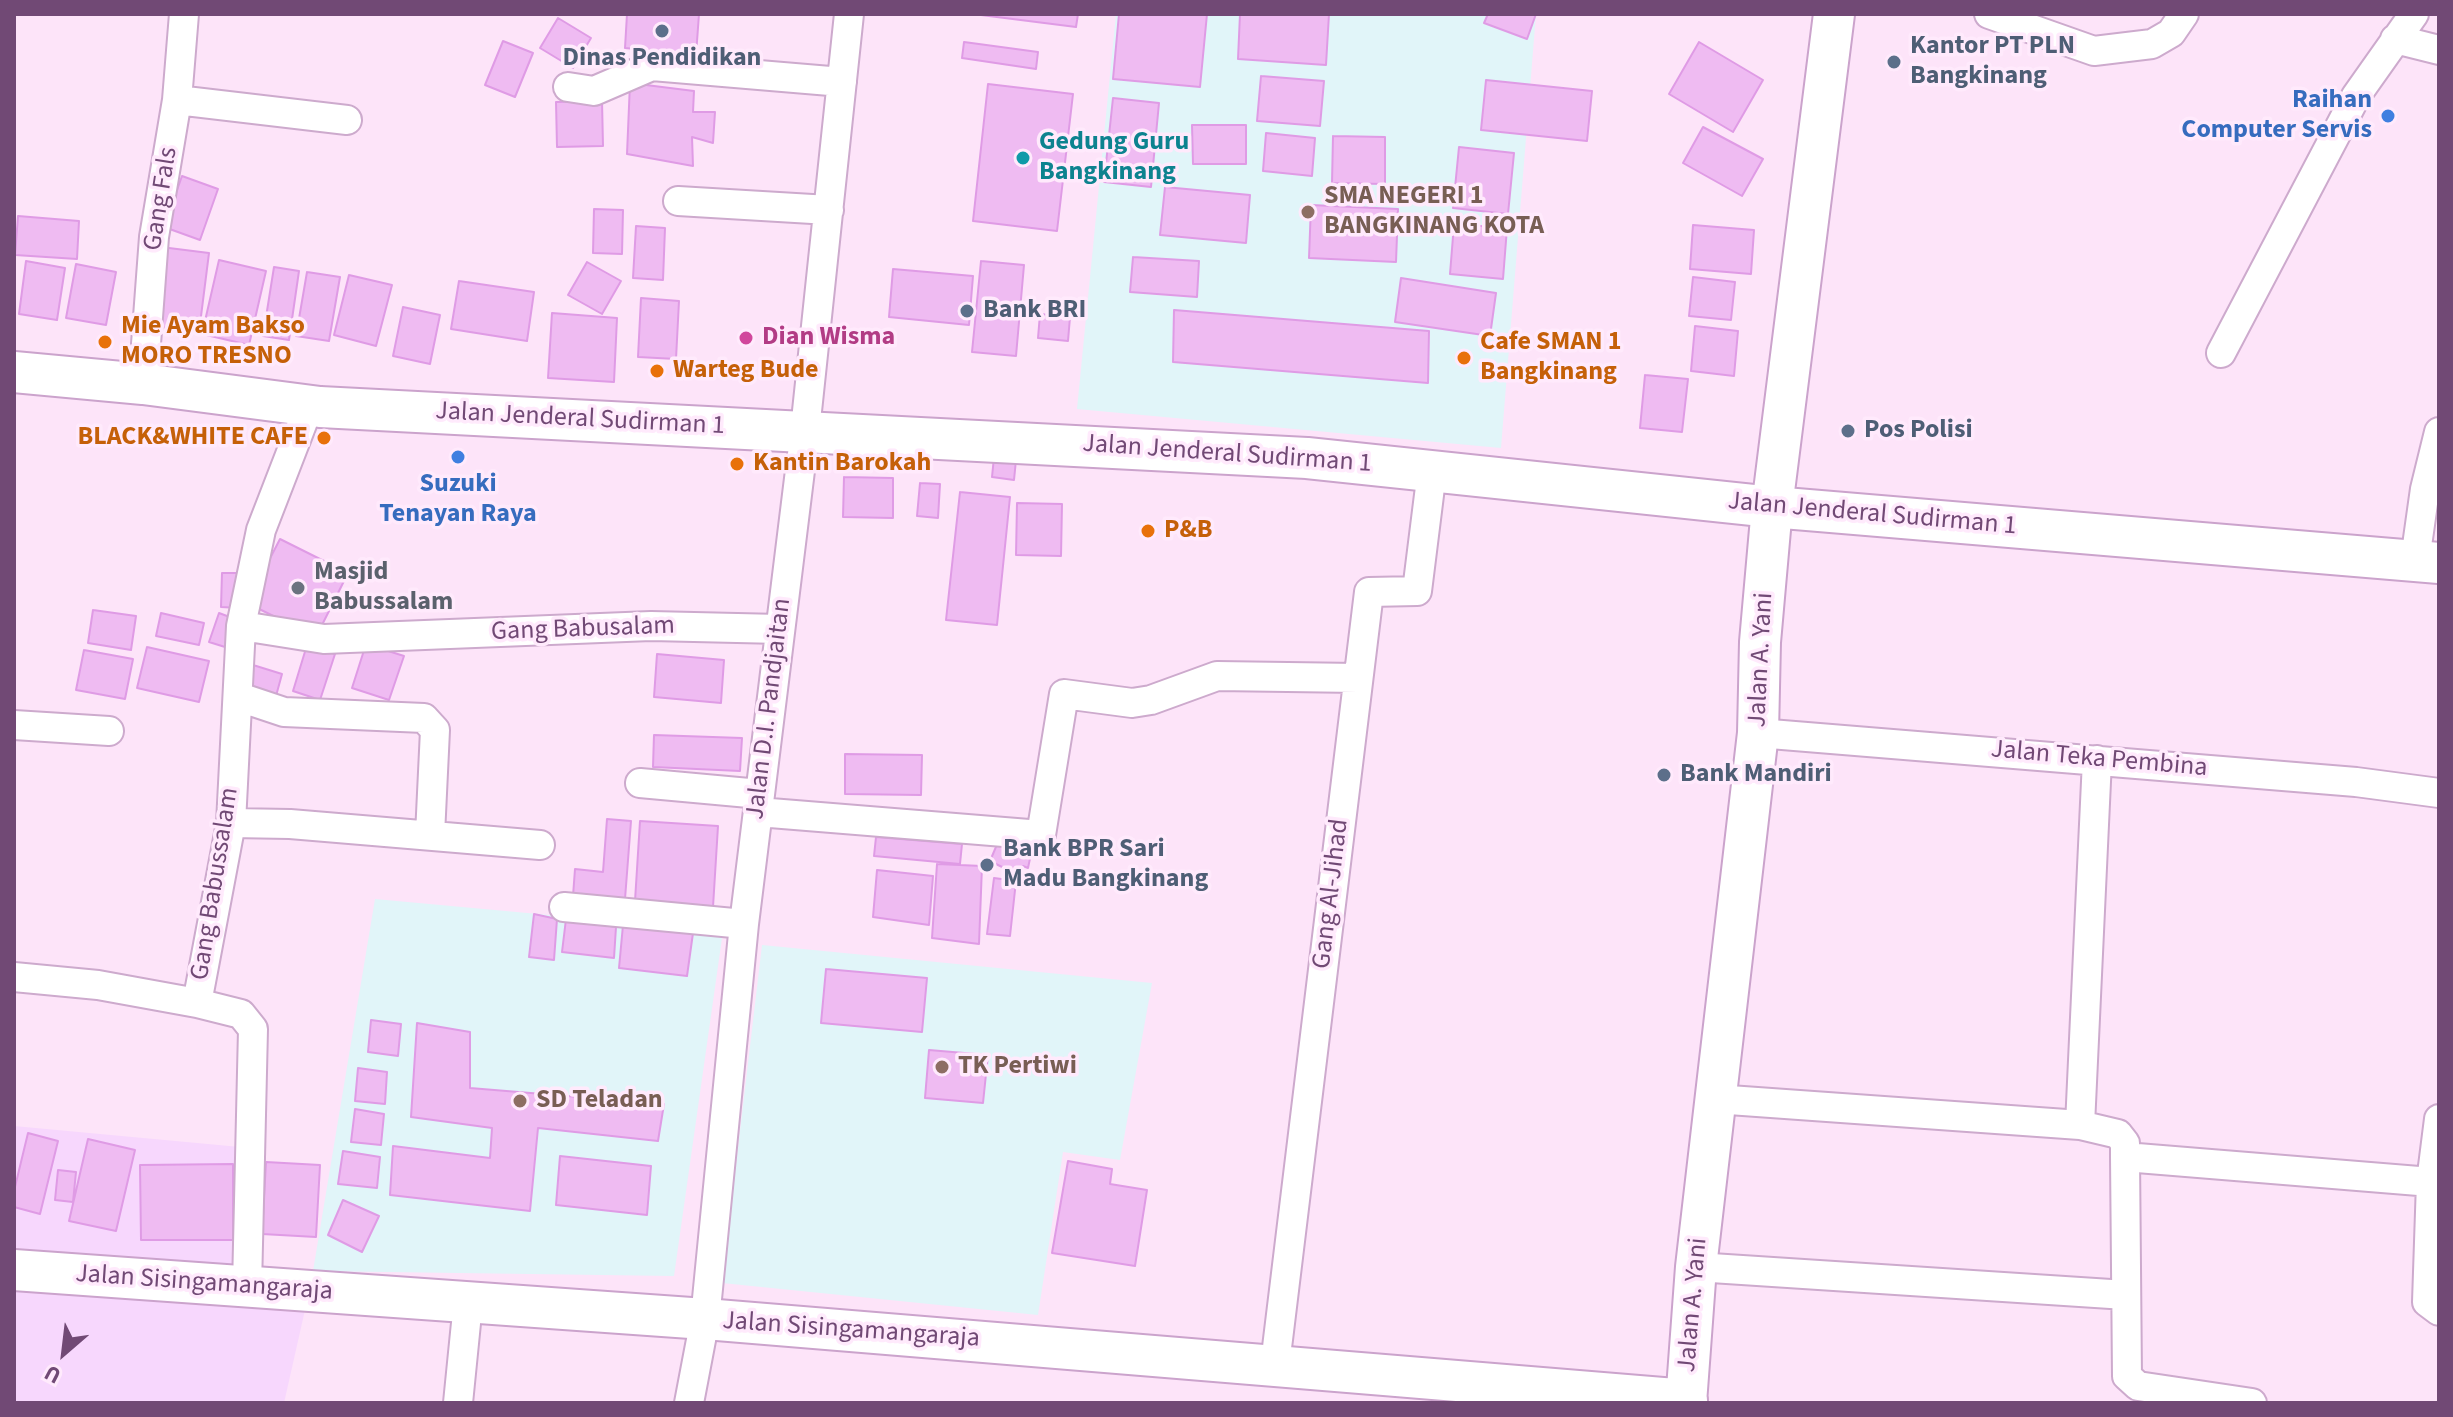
<!DOCTYPE html>
<html>
<head>
<meta charset="utf-8">
<style>
  body { margin:0 }
  #map { position:relative; width:2453px; height:1417px; overflow:hidden; background:#fde4f9; font-family:"Source Sans 3",sans-serif }
  canvas { display:block }
  .frame { position:absolute; inset:0; border:16px solid #714975; pointer-events:none }
  .north { position:absolute; left:24px; top:1313px; width:80px; height:80px; -webkit-text-stroke:6px #ffeafc; paint-order:stroke; rotate:208deg; font-size:22px; font-weight:700; line-height:32px; text-align:center; color:#714975 }
  .north::after { content:''; display:block; margin:auto; width:28px; height:36px; background:#714975; clip-path:polygon(50% 0,100% 100%,50% 72%,0 100%) }
</style>
</head>
<body>
<div id="map">
<canvas width="2453" height="1417"></canvas>
<div class="frame"></div>
<div class="north">U</div>
</div>
<script>
const context = document.querySelector('canvas').getContext('2d');
context.lineJoin = 'round';
function paint(path, color) {
  context.fillStyle = color;
  context.fill(path, 'evenodd');
}
function poly(rows) {
  const path = new Path2D();
  for (const r of rows) {
    path.moveTo(r[0], r[1]);
    for (let i = 2; i < r.length; i += 2) path.lineTo(r[i], r[i + 1]);
  }
  return path;
}
function strokePath(path, color, width, dash) {
  context.strokeStyle = color;
  context.lineWidth = width;
  context.lineCap = dash ? 'butt' : 'round';
  context.setLineDash(dash || []);
  context.stroke(path);
}
function label(font, color, halo, rows, align = 'center') {
  context.font = font + ' "Source Sans 3",sans-serif';
  context.lineWidth = 7;
  context.setLineDash([]);
  context.textBaseline = 'middle';
  context.strokeStyle = halo;
  context.fillStyle = color;
  for (const [text, x, y, turn = 0] of rows) {
    context.save();
    context.translate(x, y);
    context.rotate((+turn || 0) * Math.PI / 180);
    context.textAlign = isNaN(turn) ? turn : align;
    if (halo) context.strokeText(text, 0, 0);
    context.fillText(text, 0, 0);
    context.restore();
  }
}
paint(poly([
  [14,1126,240,1147,236,1266,240,1307,305,1310,284,1403,14,1403]
]), '#f7d7fd');
paint(poly([
  [1116,14,1536,14,1501,448,1077,409],
  [375,899,723,931,674,1276,313,1271],
  [762,945,1152,983,1120,1160,1063,1152,1038,1315,722,1283]
]), '#e1f5f9');
const building = poly([
  [627,14,699,14,696,55,625,48,627,14],
  [973,14,1078,14,1076,27,973,14],
  [1119,14,1207,14,1200,87,1113,79,1119,14],
  [1240,14,1329,14,1326,65,1238,59,1240,14],
  [1488,14,1536,14,1527,39,1484,23,1488,14],
  [558,18,591,38,573,68,540,48,558,18],
  [503,41,533,53,515,97,485,85,503,41],
  [964,42,1038,52,1036,69,962,58,964,42],
  [1699,42,1763,80,1733,132,1669,94,1699,42],
  [1261,76,1324,81,1320,126,1257,121,1261,76],
  [1486,80,1592,91,1587,141,1481,130,1486,80],
  [630,83,694,91,693,112,715,112,713,143,692,137,693,166,627,154,630,83],
  [988,84,1073,94,1057,231,973,221,988,84],
  [1113,98,1159,103,1151,187,1104,182,1113,98],
  [602,101,603,146,557,147,556,102,602,101],
  [1192,125,1246,125,1246,164,1193,164,1192,125],
  [1703,127,1763,159,1742,196,1683,163,1703,127],
  [1266,133,1315,138,1312,176,1263,171,1266,133],
  [1333,136,1385,137,1385,184,1332,183,1333,136],
  [1459,147,1514,153,1508,214,1453,208,1459,147],
  [182,176,218,189,200,240,164,227,182,176],
  [1165,187,1250,195,1246,243,1160,235,1165,187],
  [1311,205,1398,209,1396,262,1309,258,1311,205],
  [594,209,623,210,622,254,593,253,594,209],
  [18,216,79,221,77,259,15,255,18,216],
  [1454,224,1507,228,1503,279,1450,274,1454,224],
  [1693,225,1754,230,1751,274,1690,269,1693,225],
  [636,226,665,228,663,280,633,278,636,226],
  [161,247,209,253,199,332,152,326,161,247],
  [1133,257,1199,261,1197,297,1130,292,1133,257],
  [219,260,266,271,249,345,202,334,219,260],
  [26,261,65,268,57,320,19,314,26,261],
  [981,261,1024,265,1016,356,972,352,981,261],
  [587,262,621,281,602,314,568,295,587,262],
  [76,264,116,272,106,325,66,318,76,264],
  [274,267,299,271,289,340,263,336,274,267],
  [893,269,973,276,969,325,889,317,893,269],
  [307,272,340,277,329,341,296,336,307,272],
  [349,275,392,285,376,346,334,335,349,275],
  [1693,277,1735,282,1731,320,1689,316,1693,277],
  [1401,278,1496,293,1490,336,1395,322,1401,278],
  [459,281,534,292,527,341,451,329,459,281],
  [641,298,679,301,676,359,638,357,641,298],
  [403,307,440,315,430,364,393,356,403,307],
  [1174,310,1429,331,1428,383,1173,362,1174,310],
  [552,313,617,318,614,382,548,378,552,313],
  [1040,314,1070,317,1068,341,1038,338,1040,314],
  [1695,326,1738,331,1734,376,1691,371,1695,326],
  [1645,375,1688,379,1682,432,1640,428,1645,375],
  [994,457,1016,460,1014,480,992,477,994,457],
  [844,477,893,478,893,518,843,517,844,477],
  [920,483,940,484,938,518,917,516,920,483],
  [960,492,1010,497,997,625,946,620,960,492],
  [1017,503,1062,504,1061,556,1016,555,1017,503],
  [280,539,348,573,316,637,247,603,280,539],
  [222,573,240,573,239,608,221,607,222,573],
  [93,610,136,616,131,650,88,643,93,610],
  [161,613,204,623,199,645,156,636,161,613],
  [219,613,235,619,225,647,209,642,219,613],
  [366,644,404,656,389,700,352,688,366,644],
  [307,645,335,654,320,700,293,691,307,645],
  [147,647,209,661,199,702,137,688,147,647],
  [84,650,133,659,125,699,76,690,84,650],
  [657,654,724,660,721,703,654,697,657,654],
  [253,665,282,674,276,696,247,687,253,665],
  [654,735,742,738,740,771,653,767,654,735],
  [845,754,922,755,921,795,845,794,845,754],
  [607,819,631,821,625,899,573,896,575,869,603,872,607,819],
  [640,821,718,826,713,907,635,901,640,821],
  [1001,835,1032,849,1028,868,1023,866,1018,875,990,861,1001,835],
  [876,837,962,844,960,864,874,856,876,837],
  [937,864,982,866,979,944,932,938,937,864],
  [877,870,933,876,929,925,873,917,877,870],
  [994,878,1016,881,1010,936,987,934,994,878],
  [534,914,557,919,554,960,529,957,534,914],
  [566,919,616,927,614,958,562,952,566,919],
  [623,925,693,933,687,976,619,968,623,925],
  [826,969,927,978,922,1032,821,1023,826,969],
  [371,1020,401,1024,398,1056,368,1052,371,1020],
  [417,1023,470,1032,470,1088,664,1104,658,1141,538,1128,530,1211,390,1195,393,1146,490,1158,492,1128,411,1117,417,1023],
  [929,1050,988,1055,983,1103,925,1098,929,1050],
  [358,1068,387,1072,385,1104,355,1101,358,1068],
  [355,1109,384,1114,381,1145,351,1142,355,1109],
  [28,1133,58,1141,40,1214,14,1207,14,1191,28,1133],
  [88,1139,135,1150,116,1231,69,1221,88,1139],
  [343,1151,380,1157,377,1188,338,1184,343,1151],
  [560,1156,651,1166,647,1215,556,1205,560,1156],
  [1068,1161,1112,1169,1110,1184,1147,1190,1135,1266,1052,1253,1068,1161],
  [266,1162,320,1165,316,1237,262,1234,266,1162],
  [233,1164,233,1240,141,1240,140,1165,233,1164],
  [58,1170,76,1172,73,1202,55,1200,58,1170],
  [343,1200,379,1216,362,1252,328,1235,343,1200]
]);
paint(building, '#efbbf2');
strokePath(building, '#df9be5', 2);
const street = poly([
  [1989,14,2094,51,2152,44,2171,33,2184,14],
  [2395,39,2439,50],
  [568,87,594,91,652,66,842,82],
  [177,100,347,120],
  [678,201,829,210],
  [2221,353,2356,96,2414,14],
  [143,384,154,237,177,100,184,14],
  [2415,560,2425,489,2439,432],
  [242,626,324,639,651,626,780,629],
  [239,697,284,712,424,718,435,730,430,835],
  [14,725,109,731],
  [1758,733,2356,782,2439,793],
  [640,783,760,794],
  [758,812,1041,835,1064,694,1132,703,1151,700,1217,676,1358,678],
  [231,823,290,824,540,845],
  [564,907,744,924],
  [14,977,98,985,197,1003],
  [1715,1099,2080,1125,2118,1134,2125,1143,2125,1157,2127,1376,2138,1386,2252,1403],
  [2439,1119,2431,1182,2427,1302,2439,1311],
  [2080,1125,2097,760],
  [2125,1157,2431,1182],
  [1696,1267,2126,1295],
  [247,1287,253,1029,241,1014,197,1003,231,823,241,626,261,530,309,406],
  [1275,1364,1369,592,1417,591,1432,471],
  [458,1403,468,1303],
  [689,1403,705,1319,744,924,805,430,849,14]
]);
const secondary = poly([
  [14,372,143,384,320,407,1307,458,1772,507,2439,563],
  [14,1270,705,1319,1687,1400],
  [1686,1403,1696,1267,1758,733,1760,642,1772,507,1834,14]
]);
strokePath(street, '#cdaacd', 32);
strokePath(secondary, '#cba3cc', 44);
strokePath(street, '#fff', 28);
strokePath(secondary, '#fff', 40);
for (const [x, y, r, color] of [
  [662,31,8,"#5c6f8a"],
  [1894,62,8,"#5c6f8a"],
  [2388,116,8,"#3f7fe0"],
  [1023,158,8,"#0f9aa8"],
  [1308,212,8,"#8d6e63"],
  [967,311,8,"#5c6f8a"],
  [746,338,8,"#d1479c"],
  [105,342,8,"#e8710a"],
  [1464,358,8,"#e8710a"],
  [657,371,8,"#e8710a"],
  [1848,431,8,"#5c6f8a"],
  [324,438,8,"#e8710a"],
  [458,457,8,"#3f7fe0"],
  [737,464,8,"#e8710a"],
  [1148,531,8,"#e8710a"],
  [298,588,8,"#6b7280"],
  [1664,775,8,"#5c6f8a"],
  [987,865,8,"#5c6f8a"],
  [942,1067,8,"#8d6e63"],
  [520,1101,8,"#8d6e63"]
]) {
  const dot = new Path2D();
  dot.arc(x, y, r, 0, 2 * Math.PI);
  context.fillStyle = color;
  context.fill(dot);
  strokePath(dot, '#ffeafc', 3);
}
label('bold 26px', '#4e5e75', '#ffeafc', [
  ["Kantor PT PLN",1910,47],
  ["Bangkinang",1910,77],
  ["Dinas Pendidikan",662,59,"center"],
  ["Bank BRI",983,311],
  ["Pos Polisi",1864,431],
  ["Bank Mandiri",1680,775],
  ["Bank BPR Sari",1003,850],
  ["Madu Bangkinang",1003,880]
], 'left');
label('bold 26px', '#366cbe', '#ffeafc', [
  ["Raihan",2372,101],
  ["Computer Servis",2372,131],
  ["Suzuki",458,485,"center"],
  ["Tenayan Raya",458,515,"center"]
], 'right');
label('bold 26px', '#0d838f', '#ffeafc', [
  ["Gedung Guru",1039,143],
  ["Bangkinang",1039,173]
], 'left');
label('bold 26px', '#785e54', '#ffeafc', [
  ["SMA NEGERI 1",1324,197],
  ["BANGKINANG KOTA",1324,227],
  ["TK Pertiwi",958,1067],
  ["SD Teladan",536,1101]
], 'left');
label('26px', '#714975', '#ffeafc', [
  ["Gang Fals",162,199,-81],
  ["Jalan Jenderal Sudirman 1",580,420,3],
  ["Jalan Jenderal Sudirman 1",1227,455,4],
  ["Jalan Jenderal Sudirman 1",1872,515,5],
  ["Gang Babusalam",583,630,-2],
  ["Jalan A. Yani",1762,660,-87],
  ["Jalan D.I. Pandjaitan",770,709,-83],
  ["Jalan Teka Pembina",2099,760,5],
  ["Gang Babussalam",216,884,-81],
  ["Gang Al-Jihad",1332,894,-83],
  ["Jalan Sisingamangaraja",204,1284,4],
  ["Jalan A. Yani",1694,1305,-85],
  ["Jalan Sisingamangaraja",851,1331,4]
]);
label('bold 26px', '#c56008', '#ffeafc', [
  ["Mie Ayam Bakso",121,327],
  ["MORO TRESNO",121,357],
  ["Cafe SMAN 1",1480,343],
  ["Bangkinang",1480,373],
  ["Warteg Bude",673,371],
  ["BLACK&WHITE CAFE",308,438,"right"],
  ["Kantin Barokah",753,464],
  ["P&B",1164,531]
], 'left');
label('bold 26px', '#b23c85', '#ffeafc', [
  ["Dian Wisma",762,338]
], 'left');
label('bold 26px', '#5b616d', '#ffeafc', [
  ["Masjid",314,573],
  ["Babussalam",314,603]
], 'left');
</script>
</body>
</html>
